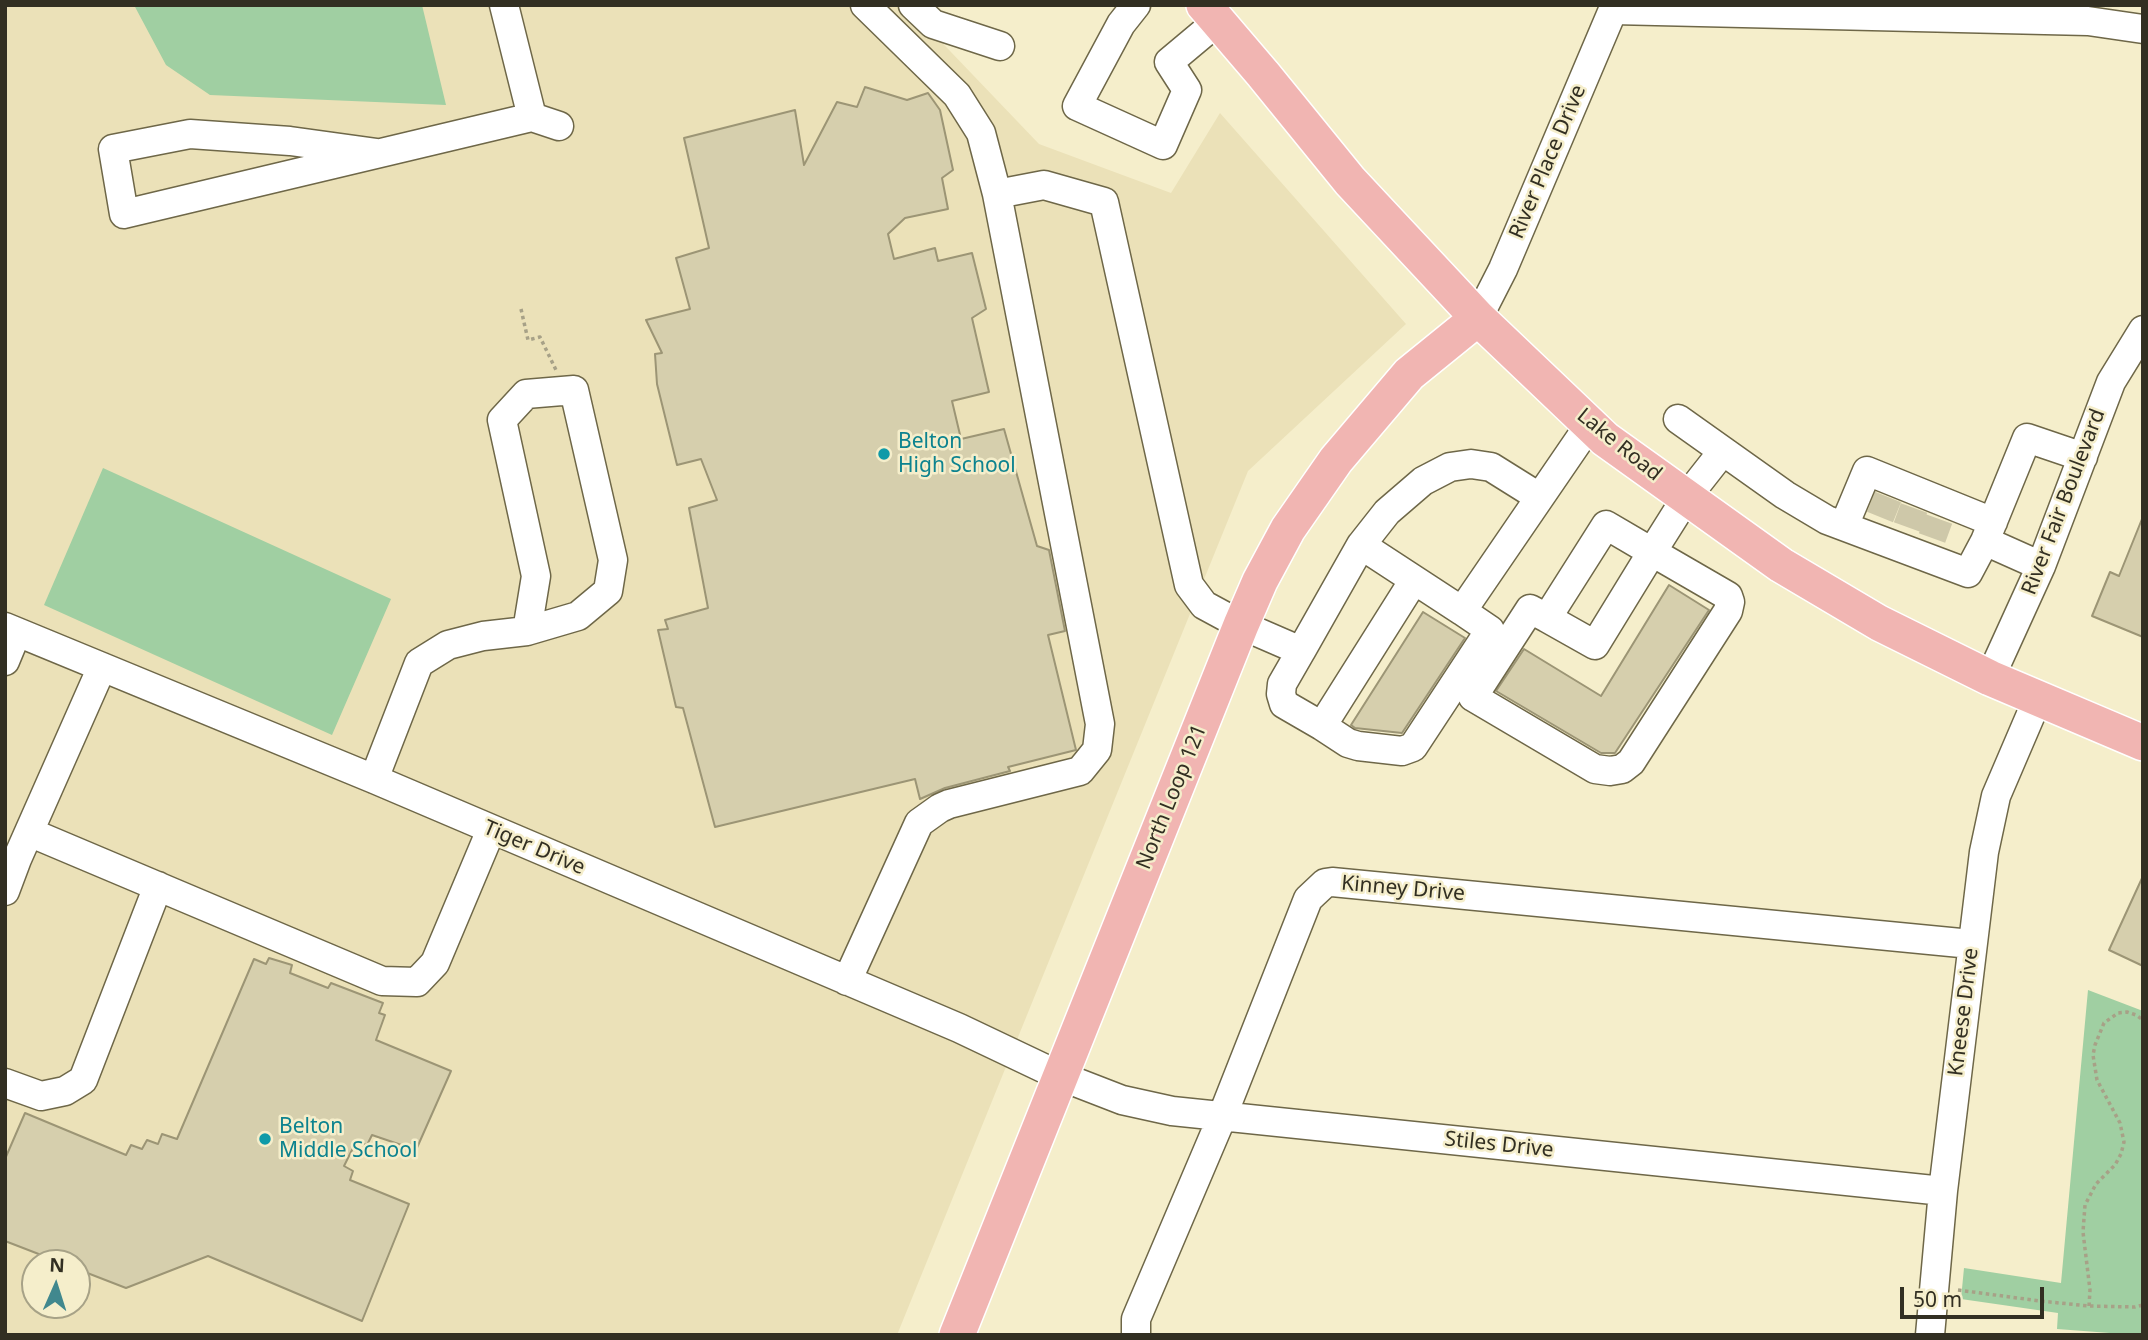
<!DOCTYPE html>
<html>
<head>
<meta charset="utf-8">
<style>
  body { margin:0 }
  #map { position:relative; width:2148px; height:1340px; overflow:hidden; background:#f5eecb; font-family:"Noto Sans",sans-serif }
  canvas { display:block }
  .frame { position:absolute; inset:0; border:7px solid #322f22; pointer-events:none }
  .north { position:absolute; left:21px; top:1249px; width:70px; height:70px; box-sizing:border-box; background:#f5eecb; border:2px solid #a7a287; border-radius:50%; rotate:3deg; font-size:19px; font-weight:700; line-height:28px; text-align:center; color:#322f22 }
  .north::after { content:''; display:block; margin:auto; width:24px; height:32px; background:#41888e; clip-path:polygon(50% 0,100% 100%,50% 72%,0 100%) }
  .scale { position:absolute; left:1900px; top:1287px; width:144px; height:32px; box-sizing:border-box; border:4px solid #322f22; border-top:0; padding-left:9px; font-size:21px; line-height:24px; white-space:nowrap; color:#322f22; -webkit-text-stroke:5px #f5eecb; paint-order:stroke }
</style>
</head>
<body>
<div id="map">
<canvas width="2148" height="1340"></canvas>
<div class="frame"></div>
<div class="north">N</div>
<div class="scale">50 m</div>
</div>
<script>
const context = document.querySelector('canvas').getContext('2d');
context.lineJoin = 'round';
function paint(path, color) {
  context.fillStyle = color;
  context.fill(path, 'evenodd');
}
function poly(rows) {
  const path = new Path2D();
  for (const r of rows) {
    path.moveTo(r[0], r[1]);
    for (let i = 2; i < r.length; i += 2) path.lineTo(r[i], r[i + 1]);
  }
  return path;
}
function strokePath(path, color, width, dash) {
  context.strokeStyle = color;
  context.lineWidth = width;
  context.lineCap = dash ? 'butt' : 'round';
  context.setLineDash(dash || []);
  context.stroke(path);
}
function label(font, color, halo, rows, align = 'center') {
  context.font = font + ' "Noto Sans",sans-serif';
  context.lineWidth = 5;
  context.setLineDash([]);
  context.textBaseline = 'middle';
  context.strokeStyle = halo;
  context.fillStyle = color;
  for (const [text, x, y, turn = 0] of rows) {
    context.save();
    context.translate(x, y);
    context.rotate((+turn || 0) * Math.PI / 180);
    context.textAlign = isNaN(turn) ? turn : align;
    if (halo) context.strokeText(text, 0, 0);
    context.fillText(text, 0, 0);
    context.restore();
  }
}
paint(poly([
  [5,5,906,5,1039,144,1171,193,1220,113,1406,324,1248,471,897,1335,5,1333],
  [35,1263,77,1263,77,1305,35,1305]
]), '#ebe1b8');
paint(poly([
  [134,5,422,5,446,105,210,95,166,65],
  [103,468,391,599,332,735,44,605],
  [2088,990,2143,1011,2143,1335,2110,1335,2110,1333,2057,1329,2058,1313,1961,1299,1964,1268,2061,1283]
]), '#a0cfa2');
const building = poly([
  [865,87,907,100,928,93,940,110,953,170,942,178,948,209,905,218,888,234,894,259,935,248,938,261,972,253,986,309,972,318,989,392,952,401,961,439,1004,429,1037,546,1049,550,1065,631,1048,635,1076,750,1008,767,1010,771,945,788,920,799,915,779,715,827,683,708,676,707,658,630,668,629,665,620,708,608,689,508,717,500,701,459,677,465,657,384,655,354,662,353,646,320,690,309,676,258,709,248,684,138,795,110,804,165,837,102,857,107,865,87],
  [2142,519,2143,519,2143,637,2092,616,2110,572,2119,576,2142,519],
  [1669,585,1709,610,1615,753,1601,753,1496,691,1524,649,1601,696,1669,585],
  [1423,612,1465,638,1402,733,1355,728,1351,725,1423,612],
  [2143,876,2143,966,2109,950,2143,876],
  [269,958,292,965,290,973,328,988,331,983,383,1003,379,1013,385,1015,376,1040,451,1071,416,1150,372,1135,367,1145,356,1142,344,1166,353,1171,350,1180,409,1204,362,1321,208,1256,126,1288,77,1269,77,1263,62,1263,5,1241,5,1159,25,1113,126,1155,131,1145,142,1149,147,1140,158,1144,162,1134,177,1139,254,959,266,964,269,958]
]);
paint(building, '#d6cfad');
strokePath(building, '#9c9575', 2);
strokePath(poly([
  [1880,517,1888,497],
  [1907,527,1914,508],
  [1932,538,1939,519]
]), '#cec8a9', 28, [28, 14]);
const minor = poly([
  [504,5,532,117,559,126],
  [913,5,933,24,1000,46],
  [1136,5,1121,24,1077,106,1163,145,1187,90,1169,62,1218,21],
  [1613,10,2088,21,2143,29],
  [377,153,290,141,190,134,113,149,124,214,532,117],
  [997,194,1044,185,1104,202,1189,585,1204,605,1241,625,1301,651,1361,545,1462,611,1590,424],
  [1478,318,1503,269,1615,5],
  [1678,419,1785,495,1827,520,1968,573,1985,541],
  [1844,526,1867,471,1993,522],
  [1361,545,1387,512,1423,481,1450,467,1471,464,1491,467,1539,497],
  [2041,566,1985,541,2027,438,2083,457],
  [1547,618,1530,609,1473,697,1595,769,1610,771,1622,769,1631,762,1728,611,1730,602,1728,596,1652,552,1606,525,1547,618,1595,645,1652,552,1686,498,1723,451],
  [5,627,374,779,959,1028,1060,1076,1122,1100,1172,1111,1943,1191],
  [1301,651,1282,684,1281,694,1284,704,1322,726,1414,580],
  [5,661,17,632],
  [1990,678,2041,566,2111,382,2143,330],
  [1322,726,1348,743,1358,746,1402,751,1413,747,1490,630,1462,611],
  [374,779,419,663,448,645,483,636,527,631,578,616,608,591,613,560,574,390,526,394,502,420,536,576,527,631],
  [29,832,382,981,417,982,435,963,491,830],
  [5,891,17,859,102,667],
  [847,981,919,823,940,808,949,804,1080,771,1097,750,1100,724,997,194,981,133,957,95,865,5],
  [5,1083,41,1096,65,1091,83,1080,158,886],
  [1136,1335,1136,1319,1222,1117,1308,899,1325,883,1332,882,1971,944],
  [1930,1335,1943,1191,1984,852,1996,796,2038,698]
]);
const major = poly([
  [1204,5,1263,74,1350,181,1478,318,1605,439,1781,565,1879,623,1990,678,2143,743],
  [957,1335,1241,625,1260,581,1288,529,1336,460,1409,374,1478,318]
]);
strokePath(minor, '#6e6748', 31);
strokePath(major, '#fff', 38);
strokePath(poly([
  [521,309,528,340,540,337,556,370],
  [1958,1290,2040,1301,2089,1306,2135,1307,2143,1305],
  [2089,1306,2090,1290,2083,1232,2085,1205,2096,1184,2115,1165,2121,1154,2124,1142,2120,1123,2097,1080,2093,1055,2095,1045,2104,1023,2118,1013,2127,1012,2136,1015,2143,1020]
]), '#a7a187', 3.5, [3.5, 3.5]);
strokePath(minor, '#fff', 28);
strokePath(major, '#f1b5b2', 35);
for (const [x, y, r, color] of [
  [884,454,7,"#0f9aa8"],
  [265,1139,7,"#0f9aa8"]
]) {
  const dot = new Path2D();
  dot.arc(x, y, r, 0, 2 * Math.PI);
  context.fillStyle = color;
  context.fill(dot);
  strokePath(dot, '#f5eecb', 2.5);
}
label('21px', '#322f22', '#f5eecb', [
  ["River Place Drive",1548,162,-67],
  ["Lake Road",1619,445,39],
  ["River Fair Boulevard",2064,502,-69],
  ["North Loop 121",1172,797,-68],
  ["Tiger Drive",534,848,23],
  ["Kinney Drive",1403,889,5],
  ["Kneese Drive",1964,1012,-83],
  ["Stiles Drive",1499,1145,6]
]);
label('21px', '#0d838f', '#f5eecb', [
  ["Belton",898,442],
  ["High School",898,466],
  ["Belton",279,1127],
  ["Middle School",279,1151]
], 'left');
</script>
</body>
</html>
